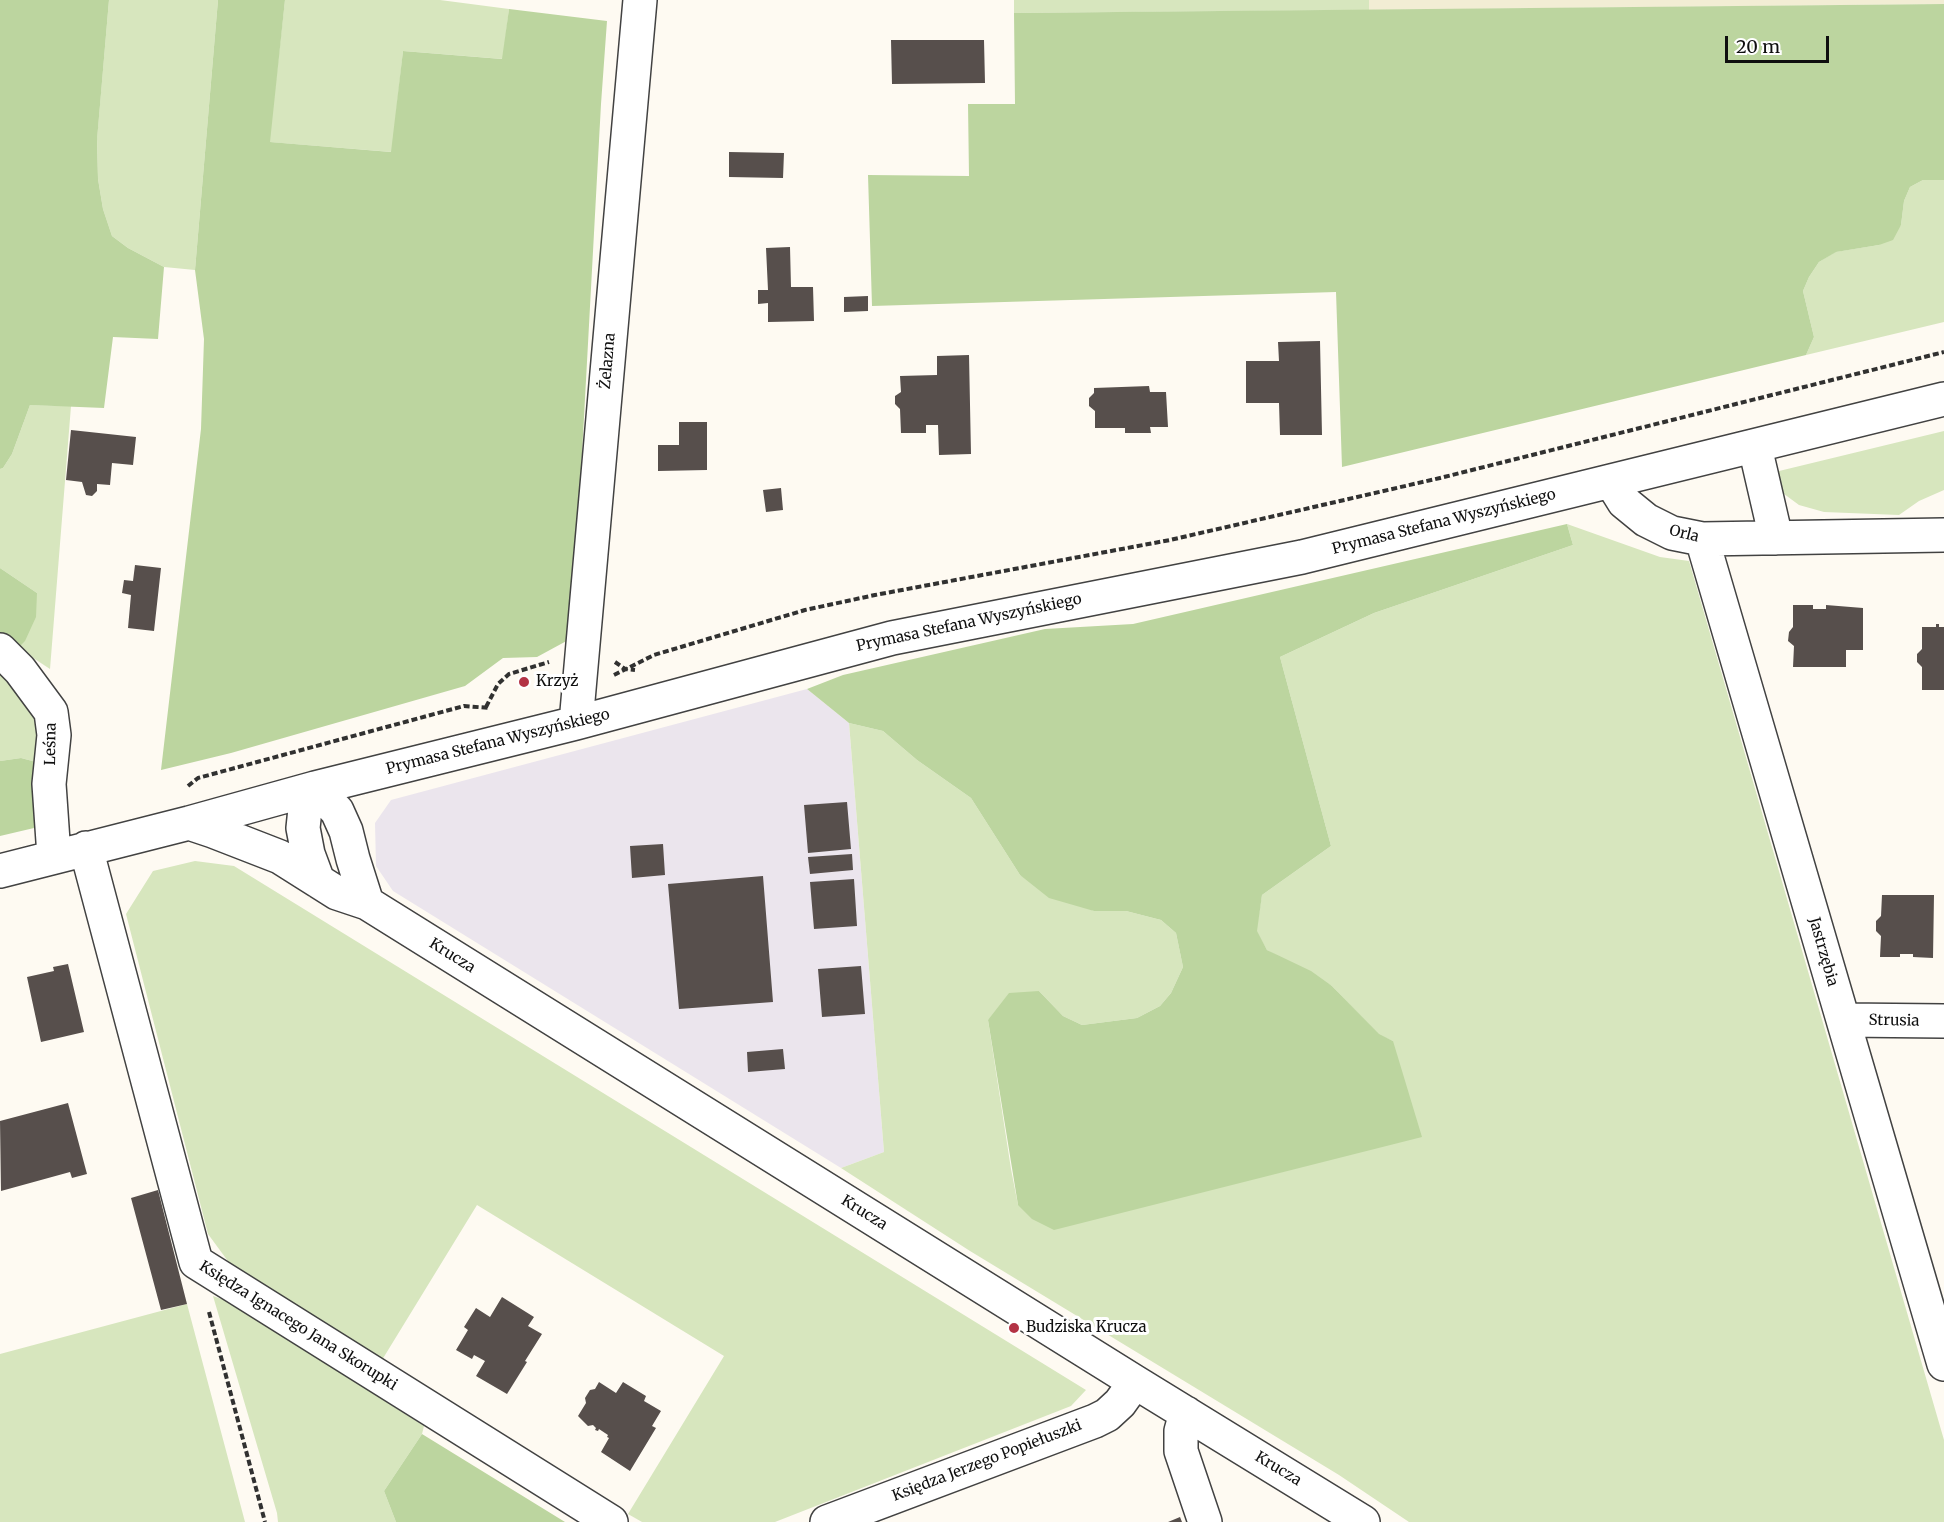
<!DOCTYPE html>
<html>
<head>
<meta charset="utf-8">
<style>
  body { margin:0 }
  #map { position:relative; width:1944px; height:1522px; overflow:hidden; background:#fefaf2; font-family:Merriweather,serif }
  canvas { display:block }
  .scale { position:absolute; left:1725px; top:36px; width:104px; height:27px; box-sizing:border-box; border:3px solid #0f0f0f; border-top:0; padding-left:8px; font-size:18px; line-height:21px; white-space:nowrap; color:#0f0f0f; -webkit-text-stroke:4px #fff; paint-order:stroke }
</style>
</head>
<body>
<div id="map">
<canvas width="1944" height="1522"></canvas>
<div class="scale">20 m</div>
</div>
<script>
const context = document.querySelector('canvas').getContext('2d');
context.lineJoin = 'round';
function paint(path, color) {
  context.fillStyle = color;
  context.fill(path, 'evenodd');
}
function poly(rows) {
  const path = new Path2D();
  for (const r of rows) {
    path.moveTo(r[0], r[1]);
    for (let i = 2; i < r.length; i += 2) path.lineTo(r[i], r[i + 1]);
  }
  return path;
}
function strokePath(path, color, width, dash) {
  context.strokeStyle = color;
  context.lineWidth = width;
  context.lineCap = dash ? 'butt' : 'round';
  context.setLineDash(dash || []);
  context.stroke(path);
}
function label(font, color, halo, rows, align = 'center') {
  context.font = font + ' Merriweather,serif';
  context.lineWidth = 6;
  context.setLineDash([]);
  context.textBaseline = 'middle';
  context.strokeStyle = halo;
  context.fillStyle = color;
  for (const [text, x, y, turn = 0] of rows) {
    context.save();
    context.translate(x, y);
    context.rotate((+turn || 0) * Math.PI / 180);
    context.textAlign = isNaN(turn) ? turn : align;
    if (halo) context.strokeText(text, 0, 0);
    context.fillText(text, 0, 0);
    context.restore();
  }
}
paint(poly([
  [807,689,849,723,884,1152,841,1168,393,891,376,866,375,823,391,800]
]), '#ebe5ed');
paint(poly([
  [1369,0,1944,0,1944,4,1369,10]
]), '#f2edd4');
paint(poly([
  [109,0,218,0,195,270,164,267,128,248,112,236,103,209,98,179,97,139],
  [285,0,440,0,509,9,503,59,403,51,392,152,269,142],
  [1014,0,1369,0,1369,10,1014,13],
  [1923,180,1944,180,1944,322,1806,355,1814,337,1803,291,1809,277,1819,262,1835,252,1879,245,1901,225,1904,201,1910,187],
  [30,405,71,406,50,669,18,648,37,593,0,568,0,469,3,468,12,454],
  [1944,431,1944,490,1919,501,1899,515,1824,512,1799,505,1780,491,1775,472],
  [1567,524,1660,557,1689,561,1944,1440,1944,1522,1409,1522,1339,1475,970,1251,841,1168,884,1152,849,723,883,731,917,760,971,798,1020,875,1094,911,1126,911,1161,920,1176,933,1183,967,1171,993,1160,1006,1137,1018,1082,1025,1063,1016,1039,991,988,1020,1011,1169,1018,1205,1393,1041,1379,1035,1332,986,1267,950,1256,931,1262,895,1331,846,1280,657,1374,613,1573,545],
  [0,671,44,718,40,763,21,758,0,761],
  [195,861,234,866,1086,1390,1071,1406,775,1522,642,1522,628,1514,724,1356,477,1205,382,1360,233,1268,208,1234,126,914,153,871],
  [213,1296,230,1302,424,1426,422,1434,384,1491,396,1522,278,1522,277,1513],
  [187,1304,245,1522,0,1522,0,1354]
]), '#d7e6be');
paint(poly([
  [0,0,109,0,97,140,98,179,103,209,112,236,128,248,164,267,158,339,113,337,104,408,30,405,12,454,3,468,0,469],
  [218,0,285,0,270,142,391,152,403,51,502,59,509,9,607,21,601,104,572,638,537,657,503,658,465,686,231,753,161,770,201,429,204,339,195,270],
  [1944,4,1944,180,1923,180,1910,187,1904,201,1901,225,1893,240,1879,245,1836,252,1819,262,1809,277,1803,291,1814,337,1806,355,1342,467,1336,292,872,306,868,175,969,176,968,104,1015,104,1014,13],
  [1567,524,1573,545,1374,613,1280,657,1331,846,1262,895,1257,931,1267,950,1311,971,1332,986,1379,1034,1393,1041,1422,1137,1054,1230,1032,1219,1018,1205,988,1020,1009,993,1039,991,1063,1016,1082,1025,1137,1018,1160,1006,1171,993,1183,967,1176,933,1161,920,1126,911,1094,911,1049,898,1020,875,971,798,917,760,883,731,849,723,807,689,843,675,1045,629,1133,624],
  [0,568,37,593,36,617,25,641,18,648,0,633],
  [21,758,40,763,34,828,0,836,0,761],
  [422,1434,565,1522,396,1522,384,1491]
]), '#bcd59f');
paint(poly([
  [891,40,984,40,985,83,892,84],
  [729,152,784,153,783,178,729,177],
  [790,247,791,287,813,287,814,321,768,322,768,303,758,304,758,290,768,290,766,248],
  [868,296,868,311,844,312,844,297],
  [1320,341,1322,435,1280,435,1279,403,1246,403,1246,361,1279,361,1278,342],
  [969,355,971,454,939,455,938,425,926,425,926,433,901,433,900,409,895,404,895,396,901,392,900,376,937,375,937,356],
  [1149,386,1150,392,1166,392,1168,427,1150,427,1151,433,1125,433,1125,428,1095,428,1095,411,1089,406,1089,398,1094,393,1094,388],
  [679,422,707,422,707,470,658,471,658,445,679,445],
  [71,430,136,437,133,465,112,463,110,485,97,484,97,491,92,496,86,495,82,482,66,480],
  [781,488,783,510,766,512,763,490],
  [135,565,161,568,154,631,128,628,131,595,122,593,124,580,133,581],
  [1793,605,1813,605,1813,609,1826,609,1826,605,1863,608,1863,650,1846,650,1846,667,1793,667,1794,646,1788,641,1789,632,1793,627],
  [1936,624,1939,624,1939,627,1944,627,1944,690,1922,690,1922,667,1917,662,1917,654,1922,649,1922,627,1936,627],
  [847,802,851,849,808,853,804,805],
  [663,844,665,875,632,878,630,846],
  [852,854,853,870,810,874,808,857],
  [763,876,773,1002,679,1009,668,884],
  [854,879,857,926,814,929,810,882],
  [1882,895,1934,895,1933,958,1913,957,1913,954,1900,954,1900,957,1880,957,1881,936,1876,931,1876,921,1881,916],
  [68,964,84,1032,41,1042,27,977,54,971,53,967],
  [861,966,865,1014,822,1017,818,969],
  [783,1049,785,1069,748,1072,747,1052],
  [68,1103,87,1174,72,1178,70,1172,1,1191,0,1121],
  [158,1190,187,1304,161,1310,131,1198],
  [502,1297,534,1317,528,1326,542,1334,525,1361,527,1362,507,1394,476,1376,485,1361,474,1355,472,1359,456,1350,468,1330,464,1327,476,1308,490,1317],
  [599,1382,616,1393,623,1382,646,1396,644,1401,661,1411,652,1426,656,1428,630,1471,601,1452,609,1438,607,1437,608,1435,599,1429,598,1431,595,1430,596,1428,593,1425,588,1426,578,1416,586,1403,585,1398,590,1390,595,1389],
  [1180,1517,1182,1522,1168,1522]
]), '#574f4c');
const minor = poly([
  [1755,447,1776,538],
  [1611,481,1624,502,1646,520,1672,533,1702,539,1944,535],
  [1702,539,1944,1364],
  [0,650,20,670,51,712,54,735,49,784,54,856],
  [576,723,640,0],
  [315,788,337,811,346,831,353,859,367,903],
  [315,788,305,809,303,828,308,854,318,881],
  [189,823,213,831,280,857,337,893,367,903,1135,1382,1363,1522],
  [86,848,196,1262,611,1522],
  [0,871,189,823,315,788,576,723,892,638,1302,557,1944,399],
  [1843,1020,1944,1021],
  [1186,1413,1181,1431,1181,1451,1205,1522],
  [827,1522,1095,1421,1107,1415,1120,1403,1135,1382]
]);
strokePath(minor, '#424242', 36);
strokePath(poly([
  [615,662,625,669,635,670],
  [614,675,654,655,805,610,875,595,1170,540,1440,478,1944,352],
  [486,707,498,684,509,674,549,662],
  [188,786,198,778,464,706,490,708],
  [209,1312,265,1522]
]), '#313131', 4, [6, 3]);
strokePath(minor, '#fff', 33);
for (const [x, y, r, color] of [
  [524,682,6,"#b33345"],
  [1014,1328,6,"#b33345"]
]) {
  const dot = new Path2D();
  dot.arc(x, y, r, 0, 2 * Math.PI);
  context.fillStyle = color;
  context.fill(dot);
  strokePath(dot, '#fff', 2);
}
label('15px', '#0f0f0f', '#fff', [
  ["Żelazna",608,361,-85],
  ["Prymasa Stefana Wyszyńskiego",1444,522,-14],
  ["Orla",1684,534,14],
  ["Prymasa Stefana Wyszyńskiego",969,623,-12],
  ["Prymasa Stefana Wyszyńskiego",498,742,-14],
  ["Leśna",51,744,-89],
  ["Jastrzębia",1823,952,74],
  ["Krucza",452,956,32],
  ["Strusia",1894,1021,1],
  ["Krucza",864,1213,32],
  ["Księdza Ignacego Jana Skorupki",298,1326,32],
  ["Księdza Jerzego Popiełuszki",987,1461,-21],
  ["Krucza",1278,1469,31]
]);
label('15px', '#0f0f0f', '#fff', [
  ["Krzyż",536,682],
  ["Budziska Krucza",1026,1328]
], 'left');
</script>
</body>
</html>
